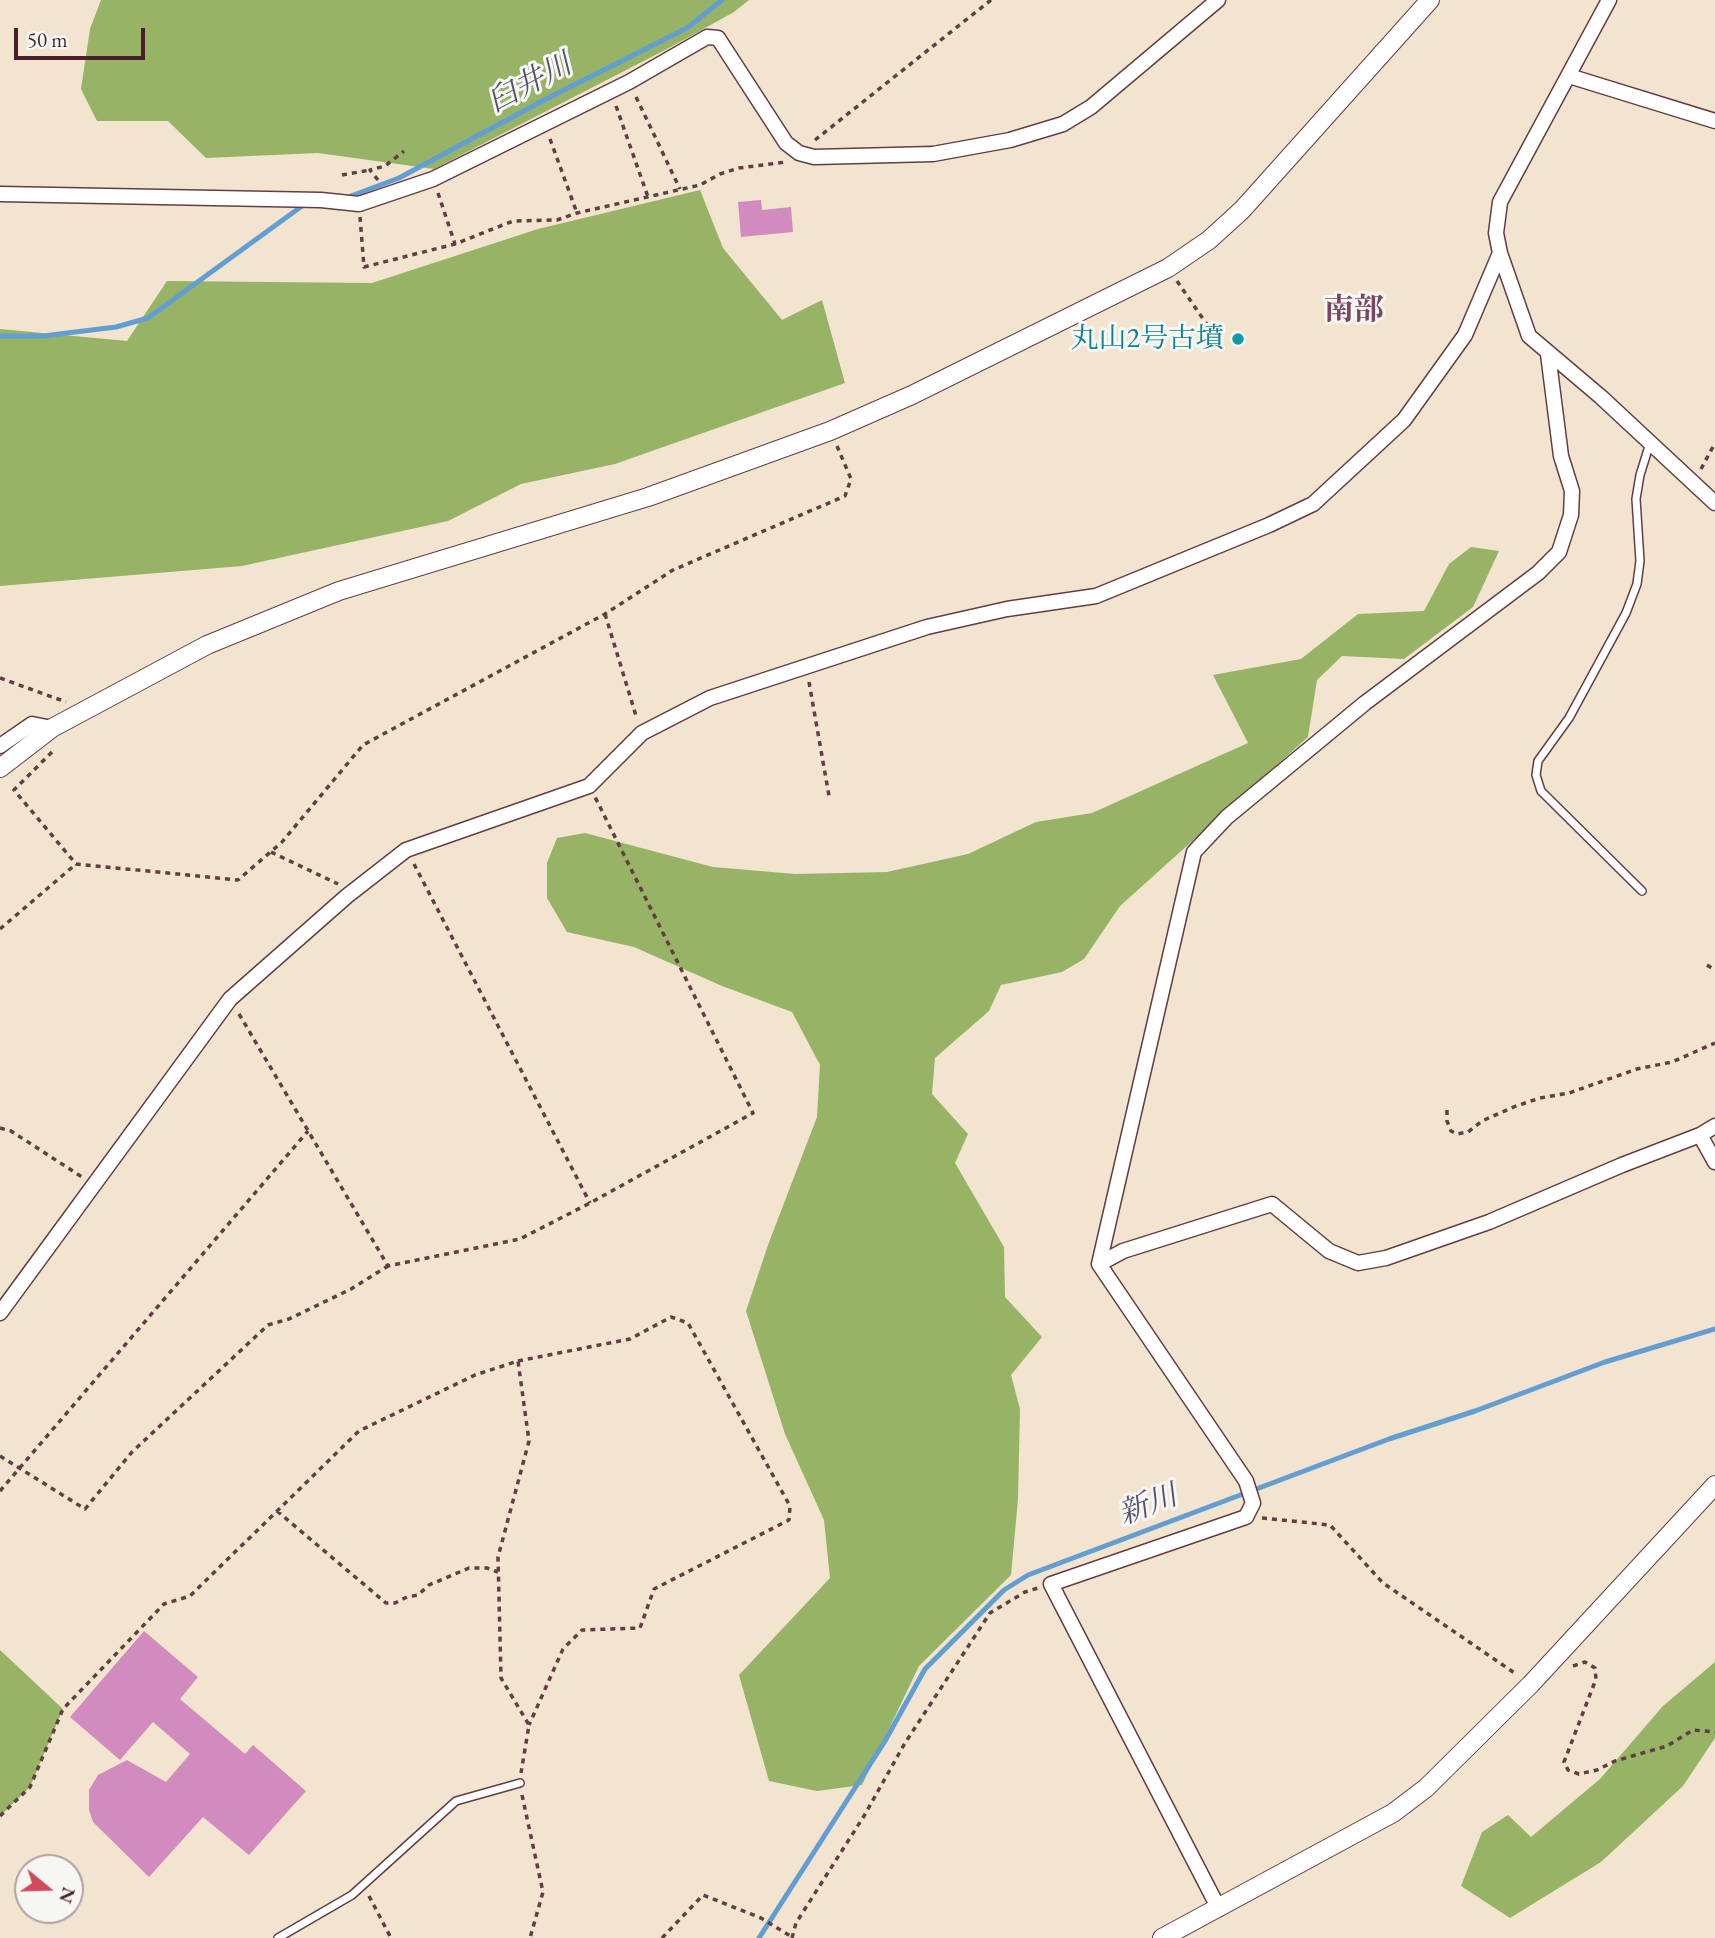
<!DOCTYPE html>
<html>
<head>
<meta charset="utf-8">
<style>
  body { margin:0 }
  #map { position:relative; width:1715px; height:1938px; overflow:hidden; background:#f3e4cf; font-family:"EB Garamond",serif }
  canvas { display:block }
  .north { position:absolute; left:14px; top:1854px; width:70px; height:70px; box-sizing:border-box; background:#f6f6f2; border:2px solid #b1a0a2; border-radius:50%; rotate:109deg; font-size:19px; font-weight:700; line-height:28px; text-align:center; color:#4a1f2b }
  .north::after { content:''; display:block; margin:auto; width:24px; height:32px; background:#d1495b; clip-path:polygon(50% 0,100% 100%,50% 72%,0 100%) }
  .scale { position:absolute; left:14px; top:28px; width:131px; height:32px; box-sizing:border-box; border:4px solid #4a1f2b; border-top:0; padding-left:9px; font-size:21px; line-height:24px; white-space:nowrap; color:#4a1f2b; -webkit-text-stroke:5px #f6f6f2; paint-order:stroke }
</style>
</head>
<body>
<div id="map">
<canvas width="1715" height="1938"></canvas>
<div class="north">N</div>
<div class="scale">50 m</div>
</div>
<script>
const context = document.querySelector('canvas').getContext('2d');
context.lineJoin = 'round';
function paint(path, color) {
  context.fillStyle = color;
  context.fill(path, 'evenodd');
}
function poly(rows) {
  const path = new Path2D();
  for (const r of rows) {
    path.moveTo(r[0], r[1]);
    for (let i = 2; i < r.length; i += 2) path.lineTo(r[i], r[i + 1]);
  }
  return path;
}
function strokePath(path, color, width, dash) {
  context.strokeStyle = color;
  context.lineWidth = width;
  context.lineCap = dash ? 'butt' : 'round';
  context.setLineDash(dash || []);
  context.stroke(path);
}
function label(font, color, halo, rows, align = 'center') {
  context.font = font + ' "EB Garamond","Noto Serif JP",serif';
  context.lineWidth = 6;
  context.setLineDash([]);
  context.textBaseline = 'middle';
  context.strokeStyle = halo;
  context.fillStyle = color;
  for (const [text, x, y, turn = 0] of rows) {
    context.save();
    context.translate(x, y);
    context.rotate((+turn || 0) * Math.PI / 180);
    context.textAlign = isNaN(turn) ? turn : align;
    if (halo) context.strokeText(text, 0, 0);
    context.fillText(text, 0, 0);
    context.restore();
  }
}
paint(poly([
  [101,0,749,0,734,12,667,49,434,169,318,153,206,158,168,121,97,121,81,89,90,29],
  [700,190,723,248,782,320,822,300,845,383,615,464,521,484,448,521,242,566,0,586,0,329,127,341,167,281,372,283,538,229],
  [1471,547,1499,551,1473,607,1404,659,1342,656,1317,680,1308,737,1120,906,1084,959,1062,972,1001,985,989,1011,935,1058,932,1094,968,1134,955,1163,1004,1247,1005,1297,1042,1337,1011,1375,1020,1409,1018,1499,1011,1575,919,1666,862,1785,817,1791,769,1781,739,1675,830,1578,824,1520,785,1434,746,1311,768,1245,817,1117,820,1065,792,1012,722,986,634,947,567,932,547,898,547,863,557,838,585,833,713,867,795,874,887,872,968,854,1036,822,1092,813,1248,743,1213,675,1301,659,1358,614,1424,611,1449,564],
  [0,1650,63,1709,30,1787,0,1816],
  [1715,1662,1715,1738,1683,1786,1601,1862,1510,1918,1461,1886,1482,1832,1508,1815,1531,1837,1600,1779,1663,1706]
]), '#96b366');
strokePath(poly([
  [351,196,399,178,544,100,687,28,722,0],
  [0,336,43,336,116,327,148,318,302,206],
  [759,1938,885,1741,925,1669,1004,1590,1028,1575,1389,1439,1475,1411,1605,1362,1715,1329]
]), '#639ed3', 5);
paint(poly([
  [761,200,762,210,791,207,793,232,741,237,738,202],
  [144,1631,198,1677,180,1699,245,1754,253,1745,306,1791,249,1855,203,1817,149,1877,93,1822,89,1810,89,1790,98,1775,127,1760,166,1782,190,1754,153,1722,120,1760,70,1717]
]), '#d28bbe');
const service = poly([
  [1642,891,1541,791,1536,775,1538,761,1569,718,1626,613,1637,584,1640,561,1636,499,1640,475,1650,443],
  [278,1938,352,1895,456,1801,520,1783]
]);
const minor = poly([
  [1609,0,1500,202,1496,233,1500,253,1529,336,1601,397,1715,503],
  [1569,76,1715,121],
  [0,194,321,200,359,204,433,179,629,82,707,37,718,38,786,143,799,153,814,157,933,154,1010,140,1063,124,1091,107,1218,0],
  [0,746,32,724,52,728],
  [1700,1135,1715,1162],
  [1099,1264,1123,1251,1272,1204,1329,1251,1358,1263,1386,1258,1489,1222,1622,1165,1700,1135,1715,1126],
  [0,1313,230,999,347,896,406,850,589,786,642,733,710,698,927,627,1007,609,1096,596,1269,525,1313,504,1404,420,1465,335,1500,253],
  [1219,1909,1051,1584,1246,1517,1253,1503,1246,1481,1099,1264,1194,852,1227,817,1365,703,1538,573,1559,552,1571,515,1572,491,1561,456,1548,354]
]);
const tertiary = poly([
  [0,768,52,728,207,645,339,591,648,497,830,431,912,395,1168,268,1209,240,1242,210,1430,0],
  [1162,1938,1393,1813,1426,1788,1531,1684,1715,1485]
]);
strokePath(service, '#633d44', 10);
strokePath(minor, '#633d44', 17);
strokePath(tertiary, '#633d44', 20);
strokePath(poly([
  [636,97,680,189],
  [616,106,648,197],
  [550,139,577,213],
  [815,140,991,0],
  [342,175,370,170],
  [378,180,370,170,385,166,404,151],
  [438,193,455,244],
  [360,217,364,267,455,244,513,221,557,220,577,213,700,185,720,174,739,168,786,162],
  [1177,281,1210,329],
  [1701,469,1715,443],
  [605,614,637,719],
  [0,678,66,702],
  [809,682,829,796],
  [52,752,14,790,76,864,238,880,282,842,363,745,605,614,673,570,845,496,851,479,837,446],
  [271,852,338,884],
  [414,864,590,1203],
  [0,929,76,864],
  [1707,965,1715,970],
  [239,1014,388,1266,520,1239,590,1203,753,1113,595,797],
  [1447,1110,1447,1121,1451,1131,1457,1134,1468,1132,1482,1121,1516,1106,1540,1098,1569,1093,1637,1069,1672,1062,1715,1043],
  [0,1128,11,1131,82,1177],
  [518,1361,630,1339,671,1317,688,1323,790,1506,789,1520,654,1589,640,1628,582,1630,563,1649,529,1725],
  [0,1456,85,1509,132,1452,268,1325,289,1319,351,1289,388,1266],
  [0,1491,308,1131],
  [277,1511,386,1603,395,1603,407,1597,418,1595,429,1585,469,1568,487,1568,498,1572],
  [1262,1518,1330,1525,1383,1583,1516,1674],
  [1573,1666,1585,1662,1595,1668,1596,1679,1564,1762,1568,1770,1579,1774,1597,1770,1615,1761,1667,1746,1693,1730,1715,1732],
  [522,1795,543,1892,530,1938],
  [0,1816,30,1787,63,1709,164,1604,190,1596,359,1431,475,1375,518,1361,529,1441,498,1557,501,1678,529,1725,521,1773],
  [369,1896,391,1938],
  [662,1938,703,1895,761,1918,792,1937],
  [792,1938,796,1923,864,1816,905,1743,990,1613,1025,1592,1038,1588]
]), '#633d44', 3.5, [5, 5]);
strokePath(service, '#fff', 7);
strokePath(minor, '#fff', 14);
strokePath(tertiary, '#fff', 18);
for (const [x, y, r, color] of [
  [1238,339,7,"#0f9aa8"]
]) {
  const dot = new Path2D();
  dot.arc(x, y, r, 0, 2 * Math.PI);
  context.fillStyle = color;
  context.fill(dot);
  strokePath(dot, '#f6f6f2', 2.5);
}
label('28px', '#0d838f', '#f6f6f2', [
  ["丸山2号古墳",1224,339]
], 'right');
label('italic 30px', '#54526e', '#f6f6f2', [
  ["臼井川",530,84,-28],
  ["新川",1148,1506,-21]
]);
label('bold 30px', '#7a455e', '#f6f6f2', [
  ["南部",1354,311]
]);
</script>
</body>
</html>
